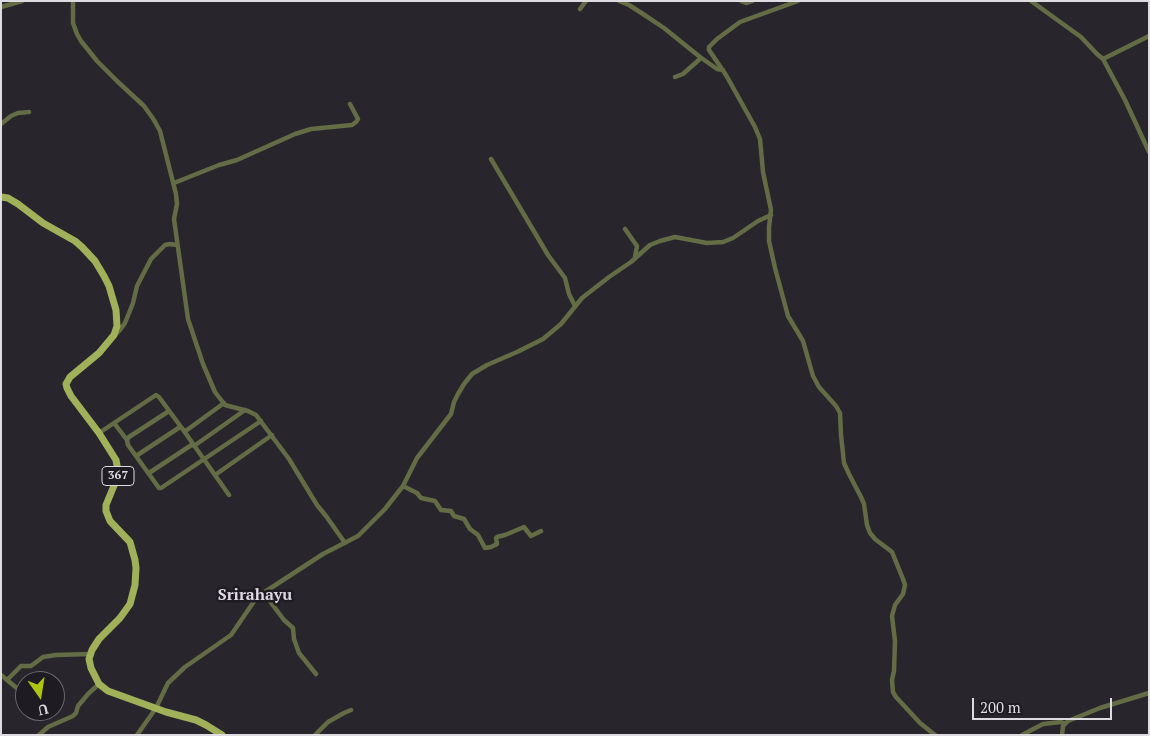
<!DOCTYPE html>
<html>
<head>
<meta charset="utf-8">
<style>
  body { margin:0 }
  #map { position:relative; width:1150px; height:736px; overflow:hidden; background:#29252c; font-family:"PT Serif",serif }
  canvas { display:block }
  .frame { position:absolute; inset:0; border:2px solid #dfdce1; pointer-events:none }
  .north { position:absolute; left:15px; top:671px; width:50px; height:50px; box-sizing:border-box; background:#1f1b22; border:1px solid #6c686e; border-radius:50%; rotate:167deg; font-size:14px; font-weight:700; line-height:20px; text-align:center; color:#dfdce1 }
  .north::after { content:''; display:block; margin:auto; width:18px; height:22px; background:#acc610; clip-path:polygon(50% 0,100% 100%,50% 72%,0 100%) }
  .scale { position:absolute; left:972px; top:698px; width:140px; height:22px; box-sizing:border-box; border:2px solid #dfdce1; border-top:0; padding-left:6px; font-size:15px; line-height:18px; white-space:nowrap; color:#dfdce1; -webkit-text-stroke:4px #1f1b22; paint-order:stroke }
</style>
</head>
<body>
<div id="map">
<canvas width="1150" height="736"></canvas>
<div class="frame"></div>
<div class="north">U</div>
<div class="scale">200 m</div>
</div>
<script>
const context = document.querySelector('canvas').getContext('2d');
context.lineJoin = 'round';
function poly(rows) {
  const path = new Path2D();
  for (const r of rows) {
    path.moveTo(r[0], r[1]);
    for (let i = 2; i < r.length; i += 2) path.lineTo(r[i], r[i + 1]);
  }
  return path;
}
function strokePath(path, color, width, dash) {
  context.strokeStyle = color;
  context.lineWidth = width;
  context.lineCap = dash ? 'butt' : 'round';
  context.setLineDash(dash || []);
  context.stroke(path);
}
function label(font, color, halo, rows, align = 'center') {
  context.font = font + ' "PT Serif",serif';
  context.lineWidth = 5;
  context.setLineDash([]);
  context.textBaseline = 'middle';
  context.strokeStyle = halo;
  context.fillStyle = color;
  for (const [text, x, y, turn = 0] of rows) {
    context.save();
    context.translate(x, y);
    context.rotate((+turn || 0) * Math.PI / 180);
    context.textAlign = isNaN(turn) ? turn : align;
    if (halo) context.strokeText(text, 0, 0);
    context.fillText(text, 0, 0);
    context.restore();
  }
}
strokePath(poly([
  [73,1,73,23,77,34,81,41,97,61,117,81,144,106,154,120,160,131,176,194,177,204,174,219,188,319,203,364,215,392,225,405,248,411,256,415,289,459,317,505,326,516,345,543],
  [619,1,629,5,643,14,664,28,700,57,717,69,723,70],
  [741,1,746,3,752,1],
  [798,1,740,22,717,39,709,47,709,50,726,75,755,127,760,139,763,172,771,210,769,227,769,241,775,268,788,316,803,341,813,376,819,387,836,406,840,413,841,435,844,463,849,474,861,497,864,504,867,525,870,533,875,539,892,552,903,579,905,585,903,594,895,605,892,616,895,641,894,671,892,680,893,692,896,697,920,723,935,735],
  [1031,1,1081,37,1097,54,1103,59],
  [1,7,22,1],
  [580,9,586,1],
  [1149,36,1103,59,1125,100,1149,152],
  [675,77,683,74,701,58],
  [1,124,11,116,18,113,29,112],
  [491,159,548,255,565,278,569,294,575,306],
  [174,183,219,165,237,160,295,134,311,129,352,125,356,122,358,119,350,104],
  [625,229,637,246,635,257],
  [116,334,120,330,125,323,133,303,137,286,151,259,165,245,170,244,177,245],
  [169,411,129,437,127,440,128,445,159,488,161,488,261,421],
  [114,423,127,440],
  [184,431,229,495],
  [99,433,156,395,159,397,184,431,187,430,224,403],
  [194,446,245,410],
  [136,456,180,427],
  [149,473,193,444],
  [215,475,272,435],
  [403,486,417,493,421,498,435,501,441,510,451,511,454,516,464,519,470,529,478,535,485,548,491,547,497,544,496,538,497,537,505,535,524,527,531,536,541,531],
  [262,592,269,600,284,620,293,628,294,639,299,653,316,674],
  [1,675,25,695],
  [7,680,21,666,31,666,43,657,56,655,90,654],
  [39,735,48,727,73,716,76,713,78,706,88,694,99,684],
  [137,735,156,708,168,683,185,667,231,635,257,597,323,554,358,536,385,509,403,486,417,458,451,414,454,402,458,394,464,384,472,374,487,365,517,352,543,339,561,324,582,298,609,277,631,262,650,245,660,241,675,237,707,243,723,242,733,238,758,221,771,215],
  [315,735,328,722,344,713,351,710],
  [1022,735,1043,724,1061,722,1065,724],
  [1062,735,1063,726,1068,721,1100,708,1149,693]
]), '#636c44', 4.5);
strokePath(poly([
  [1,197,8,198,18,204,43,223,75,241,82,247,95,261,104,276,109,286,116,310,117,326,114,335,99,353,70,377,66,384,67,388,71,396,99,433,116,460,118,471,118,476,106,505,106,511,110,521,130,542,135,560,136,568,135,585,130,604,120,618,99,639,92,650,89,659,91,668,99,684,108,691,166,712,196,720,206,725,222,735]
]), '#a0b15a', 7);
for (const [x, y, w] of [
  [118,476,32]
]) {
  const box = new Path2D();
  box.roundRect(x - w / 2, y - 9.5, w, 19, 4);
  context.fillStyle = '#1f1b22';
  context.fill(box);
  strokePath(box, '#dfdce1', 1);
}
label('bold 12px', '#dfdce1', null, [
  ["367",118,476]
]);
label('bold 16px', '#dfdae3', '#1f1b22', [
  ["Srirahayu",255,595]
]);
</script>
</body>
</html>
